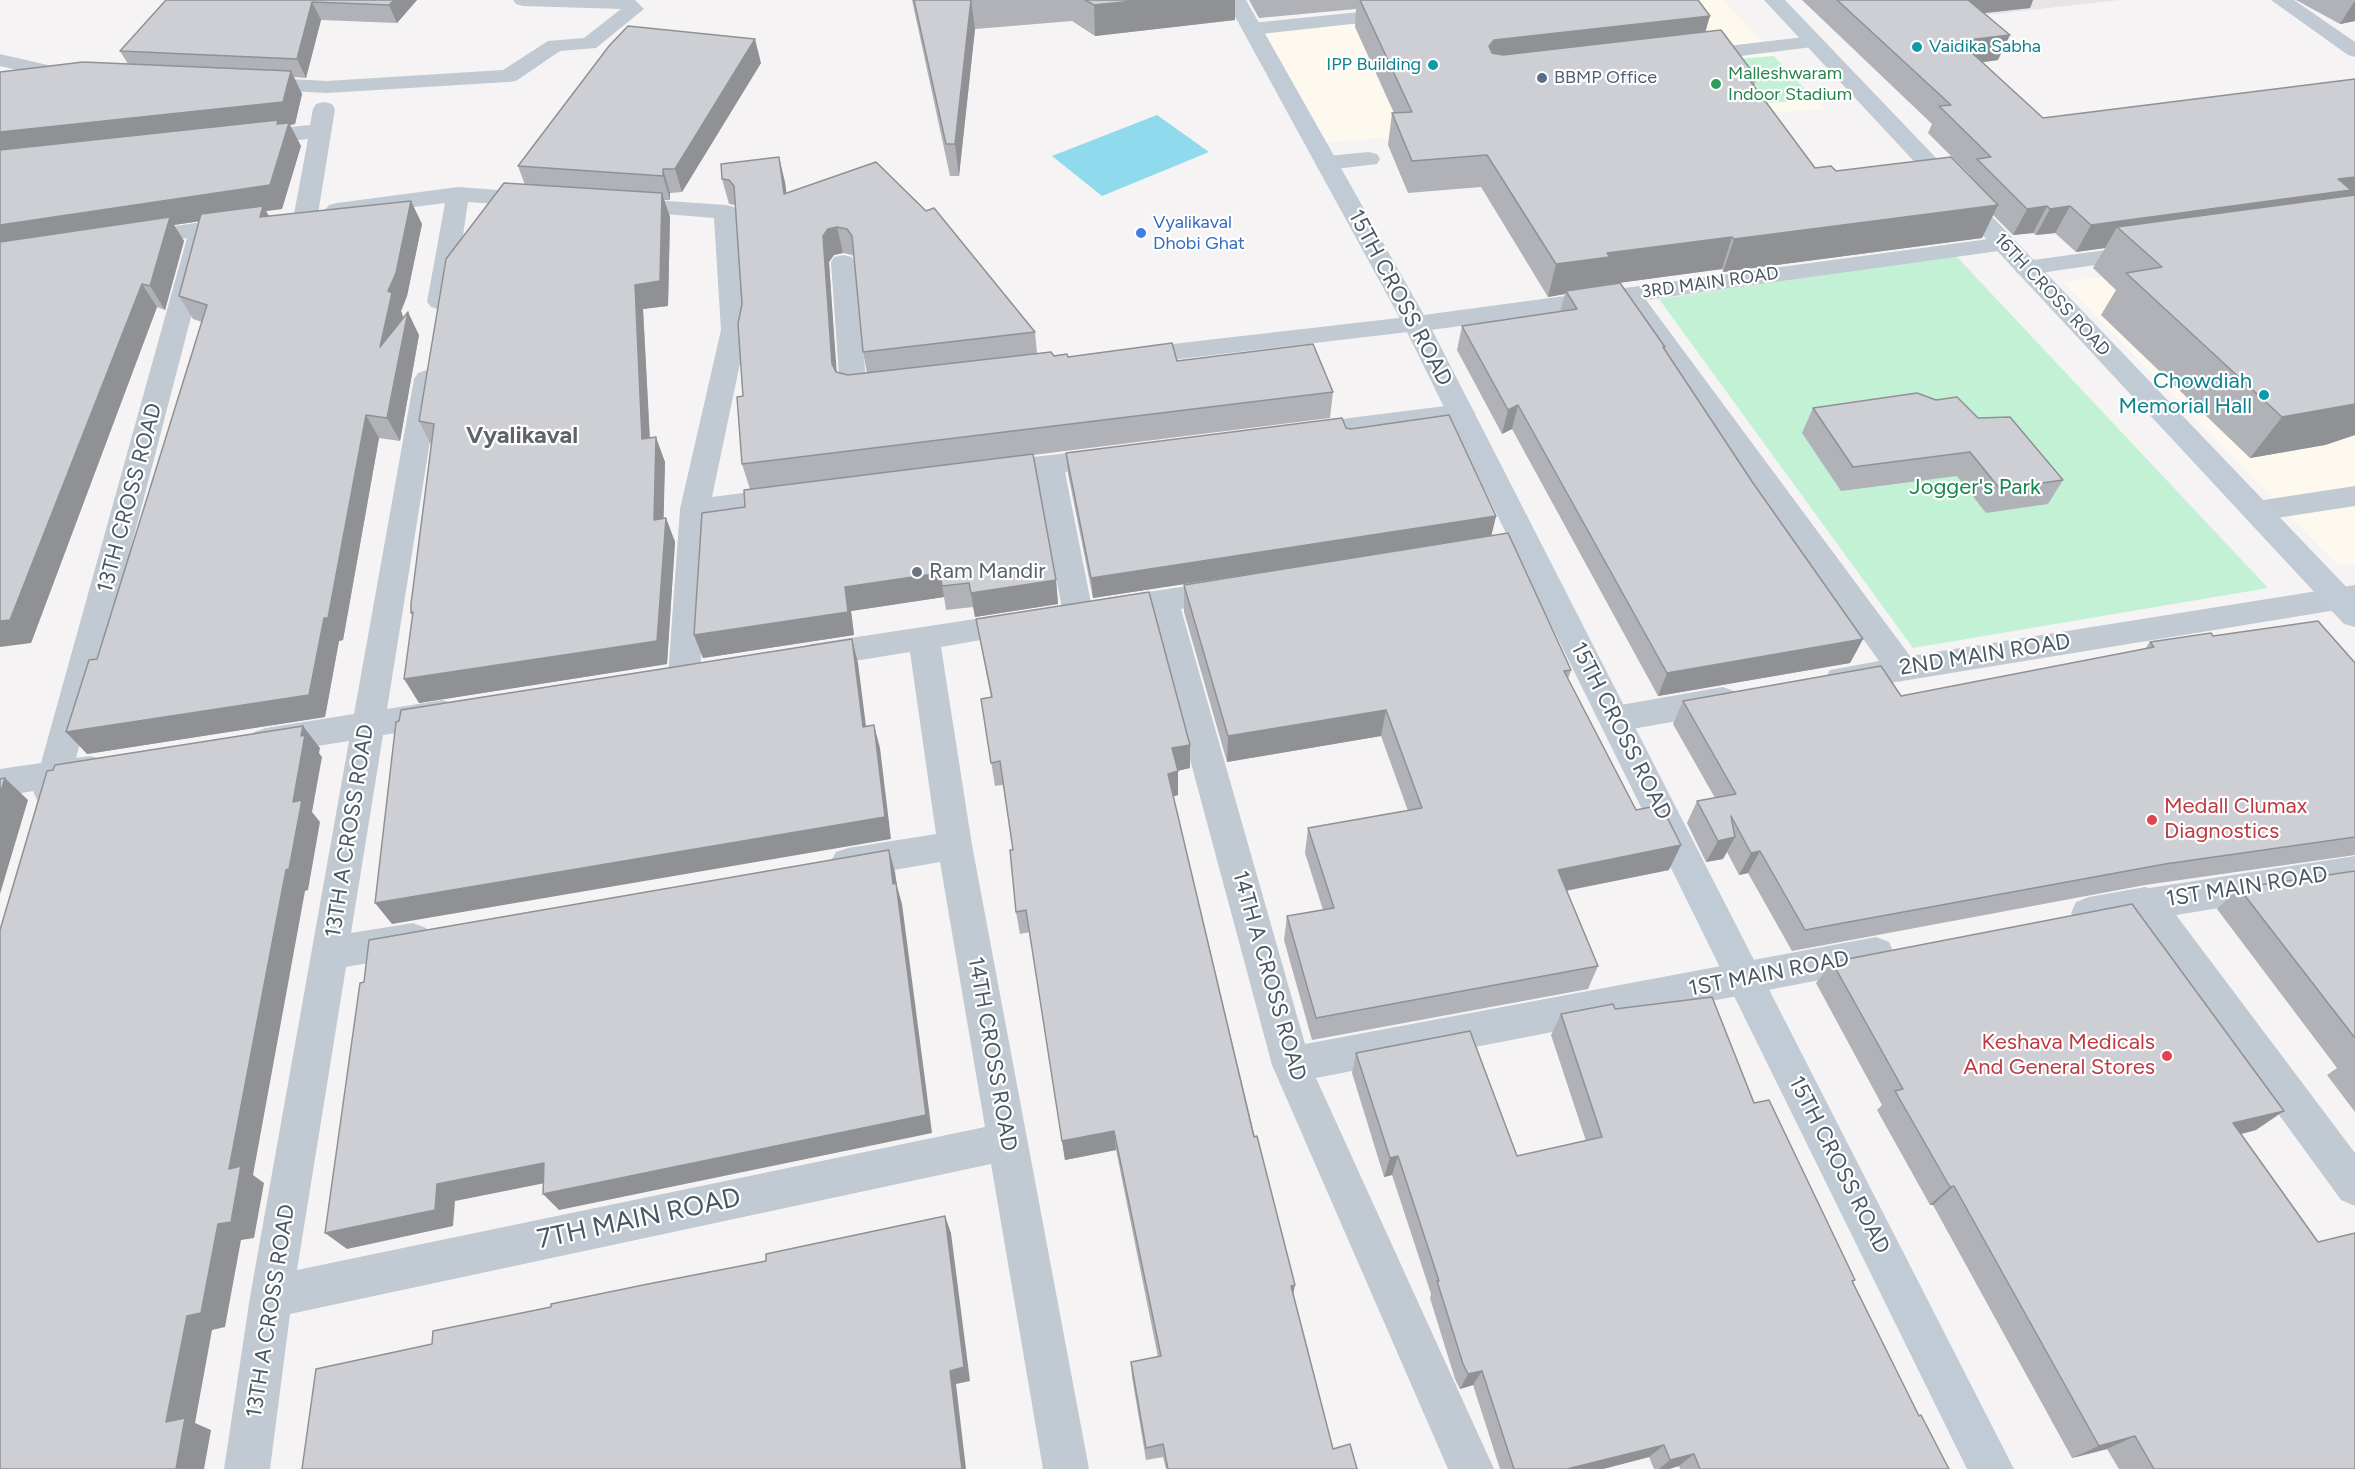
<!DOCTYPE html>
<html>
<head>
<meta charset="utf-8">
<style>
  body { margin:0 }
  canvas { display:block; background:#f5f3f3 }
</style>
</head>
<body>
<canvas width="2355" height="1469"></canvas>
<script>
const context = document.querySelector('canvas').getContext('2d');
context.lineJoin = 'round';
function paint(path, color) {
  context.fillStyle = color;
  context.fill(path, 'evenodd');
}
function poly(rows) {
  const path = new Path2D();
  for (const r of rows) {
    path.moveTo(r[0], r[1]);
    for (let i = 2; i < r.length; i += 2) path.lineTo(r[i], r[i + 1]);
  }
  return path;
}
function strokePath(path, color, width, dash) {
  context.strokeStyle = color;
  context.lineWidth = width;
  context.lineCap = dash ? 'butt' : 'round';
  context.setLineDash(dash || []);
  context.stroke(path);
}
function label(font, color, halo, rows, align = 'center') {
  context.font = font + ' Figtree,sans-serif';
  context.lineWidth = 4.5;
  context.setLineDash([]);
  context.textBaseline = 'middle';
  context.strokeStyle = halo;
  context.fillStyle = color;
  for (const [text, x, y, turn = 0] of rows) {
    context.save();
    context.translate(x, y);
    context.rotate((+turn || 0) * Math.PI / 180);
    context.textAlign = isNaN(turn) ? turn : align;
    if (halo) context.strokeText(text, 0, 0);
    context.fillText(text, 0, 0);
    context.restore();
  }
}
paint(poly([
  [1552,0,1723,0,1824,109,1326,142,1264,31],
  [2355,243,2355,563,2339,566,2063,282]
]), '#fdf9ef');
paint(poly([
  [1959,0,2119,0,1977,16]
]), '#e6e4e5');
paint(poly([
  [1774,56,1815,100,1649,110,1621,68],
  [1956,256,2268,588,1913,648,1659,299]
]), '#c3f1d5');
paint(poly([
  [1157,115,1209,152,1102,196,1052,156]
]), '#90daee');
paint(poly([
  [1813,36,1820,38,1823,42,1820,46,1693,62,1686,60,1682,56,1686,52,1693,50,1813,36],
  [1369,152,1377,154,1380,159,1377,164,1327,170,1319,168,1316,163,1319,158,1327,156,1369,152],
  [843,255,852,257,855,262,866,380,881,377,890,380,894,386,890,392,853,399,843,396,840,390,831,262,834,257,843,255],
  [1416,316,1425,318,1429,324,1425,330,1129,365,1120,363,1116,357,1120,351,1129,349,1416,316],
  [2355,486,2355,506,2257,521,2247,518,2242,511,2247,504,2257,501,2355,486]
]), '#c1cad2');
paint(poly([
  [513,0,635,0,644,9,596,48,560,51,516,81,508,82,327,93,252,89,244,88,241,83,244,78,252,77,327,81,503,70,548,41,584,38,621,9,523,6,516,4,513,0],
  [2271,0,2294,0,2355,42,2355,57,2348,55,2271,0],
  [1399,8,1406,10,1409,14,1406,18,1252,35,1245,33,1242,29,1245,25,1252,23,1399,8],
  [0,54,65,69,81,69,89,70,92,75,89,80,81,81,65,81,0,66,0,54],
  [324,102,332,104,335,109,318,214,314,219,306,221,298,219,294,214,308,139,249,145,241,143,238,138,241,133,249,131,310,125,313,109,316,104,324,102],
  [458,187,539,193,547,195,551,200,547,205,539,207,468,202,453,302,449,307,440,310,431,307,427,302,445,203,337,217,329,215,325,210,329,205,337,203,458,187],
  [623,198,726,205,734,207,738,212,747,330,712,497,790,487,800,490,804,497,800,504,790,507,709,517,700,676,695,685,684,688,673,685,668,676,680,509,721,330,714,218,615,210,611,205,615,200,623,198],
  [202,222,211,224,214,229,76,758,90,756,102,759,107,769,102,779,69,786,62,802,50,806,38,802,33,791,0,797,0,769,41,763,187,238,135,246,126,244,123,239,126,234,135,232,202,222],
  [2004,237,2013,239,2016,244,2013,249,1646,300,1910,656,2355,585,2355,607,1841,691,1830,688,1825,679,1830,670,1879,661,1622,304,1416,332,1407,330,1403,324,1407,318,1416,316,2004,237],
  [2142,245,2151,247,2154,252,2151,257,2026,275,2017,273,2014,268,2017,263,2026,261,2142,245],
  [427,370,436,373,440,379,387,709,443,700,455,704,459,713,455,722,443,726,383,735,351,933,413,923,426,928,431,939,426,950,413,955,346,967,297,1270,985,1127,940,862,848,878,836,874,830,863,836,852,848,848,936,834,910,652,811,668,800,664,795,656,800,648,811,644,1021,612,1032,615,1037,623,1032,631,941,647,972,845,1089,1469,1043,1469,991,1164,290,1314,270,1469,224,1469,250,1297,349,741,266,754,254,750,249,741,254,732,266,728,354,714,414,379,418,373,427,370],
  [1461,404,1471,407,1475,413,1471,419,1302,442,1292,439,1288,433,1292,427,1302,424,1461,404],
  [1111,448,1121,450,1125,457,1121,464,1065,472,1092,608,1096,601,1107,598,1228,580,1239,583,1243,591,1239,599,1228,602,1181,609,1305,1044,1876,937,1889,942,1894,953,1889,964,1876,969,1316,1078,1494,1469,1448,1469,1272,1065,1151,614,1107,620,1096,617,1093,611,1089,622,1078,625,1067,622,1063,614,1037,476,990,482,980,479,976,472,980,465,990,462,1111,448],
  [1723,687,1734,691,1739,700,1734,709,1723,713,1615,732,1603,728,1599,719,1603,710,1615,706,1723,687],
  [2355,856,2355,886,2176,915,2355,1153,2355,1206,2341,1200,2138,921,2089,929,2076,924,2071,913,2076,902,2089,897,2145,887,2149,888,2355,856]
]), '#c1cad2');
paint(poly([
  [1226,0,1246,0,1429,324,2014,1469,1967,1469,1403,324,1226,0],
  [1764,0,1785,0,2355,596,2355,627,2344,624,1764,0]
]), '#c1cbd6');
paint(poly([
  [166,0,417,0,397,23,321,20,306,78,294,77,302,94,295,124,290,125,301,146,282,209,266,211,269,216,422,224,407,296,401,311,403,318,419,335,400,441,379,438,343,640,339,641,325,717,87,754,97,659,202,322,193,319,179,296,199,221,174,225,184,241,165,310,157,307,31,643,128,64,120,51],
  [912,0,1235,0,1235,20,1095,36,1072,21,975,29,959,176,950,176],
  [1249,0,1698,0,1705,32,1757,78,1754,86,1815,168,1836,171,1969,176,1970,175,1928,133,1932,124,1802,0,2033,0,2030,8,1984,13,1998,60,1982,62,2043,118,2355,79,2355,435,2325,445,2250,458,2101,315,2116,290,2093,268,2105,248,2076,252,2055,233,2036,235,2033,233,2013,235,1993,215,1982,238,1723,272,1722,269,1603,285,1602,286,1665,347,1664,349,1753,483,1863,639,1850,663,1658,696,1512,429,1502,434,1457,350,1462,326,1560,312,1565,294,1548,297,1481,187,1408,193,1388,145,1392,113,1394,113,1355,27,1356,9,1259,18],
  [2296,0,2355,0,2355,21,2340,24],
  [761,63,682,192,670,193,670,200,664,200,670,217,668,306,643,309,650,438,665,462,663,518,666,518,675,542,667,664,419,703,412,615,411,613,431,445,419,421,525,185,518,166],
  [722,179,785,182,786,193,1035,332,1037,353,1068,357,1177,361,1333,392,1330,418,1033,455,1056,580,1058,604,975,617,973,607,946,610,944,597,851,611,854,635,703,658,694,635,745,507,750,489,742,464,743,396,742,304,735,205,729,204],
  [843,253,852,255,854,257,863,352,867,373,848,375,836,372,829,262,834,255],
  [1813,408,1978,418,2063,480,2048,504,1986,513,1957,476,1841,491,1802,433],
  [1346,428,1496,516,1491,536,1571,670,1568,679,1636,810,1669,870,1566,891,1598,966,1588,989,1312,1040,1284,940,1287,916,1323,910,1305,853,1308,828,1408,811,1381,736,1227,762,1184,612,1184,585,1276,570,1093,598,1068,474,1066,453],
  [976,619,1190,768,1177,771,1178,795,1173,796,1293,1295,1333,1449,1357,1469,1166,1469,1163,1457,1146,1460,1132,1377,1131,1362,1158,1357,1116,1150,1065,1160,1030,932,1020,934,1016,912,1013,850,1003,785,995,786,981,699,991,697],
  [2213,636,2355,663,2355,855,2145,885,1792,951,1748,873,1739,875,1727,852,1723,859,1706,862,1687,823,1697,801,1715,798,1673,724,1683,701,1901,696,2145,649,2150,642],
  [2355,871,2355,1112,2327,1075,2337,1068,2217,909,2239,888],
  [1832,962,2256,1130,2241,1134,2355,1469,2119,1469,2107,1449,2072,1458,1933,1205,1930,1205,1877,1110,1882,1105,1816,983],
  [1615,1009,1754,1103,1853,1282,1919,1416,1949,1469,1680,1469,1679,1466,1669,1469,1654,1469,1649,1457,1603,1469,1500,1469,1473,1385,1460,1389,1455,1379,1430,1298,1431,1294,1392,1175,1384,1177,1352,1073,1356,1053,1517,1156,1586,1141,1551,1035,1561,1014]
]), '#b0b2b7');
paint(poly([
  [394,0,417,0,397,23,389,5],
  [971,0,975,29,959,176,955,144],
  [1143,0,1235,0,1235,20,1095,36,1094,5],
  [1955,0,2033,0,2030,8,1948,17],
  [2355,1,2355,21,2340,24,2354,2],
  [312,2,321,20,306,78,297,59],
  [1710,16,1701,47,1489,71,1489,46,1494,40],
  [2010,35,1998,60,1948,67,1959,41],
  [755,39,761,63,682,192,675,169],
  [291,71,302,94,295,124,290,125,301,146,282,209,266,211,276,229,260,217,262,212,174,225,184,241,165,310,150,286,167,226,0,250,0,132],
  [779,157,785,182,790,220,784,194],
  [663,169,670,193,670,200,663,176],
  [2355,177,2355,201,2117,227,2105,248,2076,252,2091,225,2338,179],
  [662,193,670,217,668,306,643,309,651,464,642,439,635,285],
  [411,201,422,224,407,296,401,311,403,316,393,370,380,347,388,291],
  [1998,205,1982,238,1723,272,1734,239],
  [2047,206,2033,233,2013,235,2027,209],
  [2070,206,2055,233,2036,235,2050,209],
  [837,227,843,253,834,255,829,262,838,390,832,364,823,236,828,229],
  [1732,237,1722,269,1603,285,1601,289,1566,291,1565,294,1548,297,1556,264,1607,253],
  [142,284,157,307,31,643,0,647,0,621],
  [408,312,419,335,400,441,387,418],
  [2355,404,2355,435,2325,445,2250,458,2282,417],
  [1518,405,1512,429,1502,434,1508,410],
  [366,415,379,438,343,640,339,641,325,717,87,754,66,732,324,618],
  [656,437,665,462,663,544,654,520],
  [1496,516,1491,537,1093,598,1091,578],
  [666,518,675,542,667,664,419,703,404,679],
  [940,573,944,597,851,611,854,635,703,658,694,635,845,587],
  [1056,580,1058,604,975,617,971,593],
  [852,639,858,663,869,750,863,727],
  [1863,639,1850,663,1658,696,1667,673],
  [1386,710,1381,736,1227,762,1228,736],
  [874,725,880,748,891,839,392,924,375,903],
  [303,726,320,748,319,753,322,757,312,812,320,822,308,890,305,891,253,1175,264,1183,254,1238,241,1240,225,1327,212,1330,195,1423,211,1430,204,1469,176,1469,166,1422,187,1316,229,1169,293,802],
  [1190,745,1190,768,1172,772,1172,748],
  [1178,771,1178,795,1168,798,1168,774],
  [5,778,28,800,0,894,0,794],
  [1735,837,1723,859,1706,862,1718,841],
  [1681,845,1669,870,1548,894,1558,870],
  [889,850,895,872,897,886,902,904,932,1133,559,1210,543,1194,893,884],
  [1760,851,1748,873,1739,875,1751,853],
  [2284,1111,2256,1130,2206,1143,2233,1123],
  [1114,1131,1116,1150,1065,1160,1062,1141],
  [1398,1156,1392,1175,1384,1177,1390,1158],
  [544,1163,560,1180,455,1201,453,1226,347,1249,325,1233,437,1184],
  [1954,1186,1933,1205,1930,1205,1950,1187],
  [945,1216,951,1233,970,1381,956,1384,966,1469,962,1469,950,1371],
  [1295,1285,1292,1301,1291,1286],
  [1482,1371,1473,1385,1460,1389,1468,1374],
  [2135,1436,2107,1449,2072,1458,2099,1446],
  [1664,1445,1649,1457,1603,1469,1567,1469],
  [1694,1454,1679,1466,1669,1469,1659,1469,1670,1460]
]), '#909195');
const building = poly([
  [166,0,394,0,389,5,312,2,297,59,120,51,166,0],
  [914,0,971,0,955,144,946,144,914,0],
  [1085,0,1143,0,1094,5,1085,0],
  [1360,0,1698,0,1710,16,1494,40,1489,46,1492,53,1503,55,1721,30,1757,78,1748,78,1815,168,1831,166,1836,171,1951,157,1998,205,1734,239,1732,237,1607,253,1610,257,1556,264,1487,155,1412,161,1392,113,1412,112,1360,0],
  [1837,0,1968,0,2010,35,1959,41,2043,118,2355,79,2355,177,2338,179,2351,190,2091,225,2070,206,2050,209,2047,206,2027,209,1977,159,1991,157,1939,106,1951,105,1837,0],
  [628,26,755,39,675,169,663,169,663,176,518,166,609,46,628,26],
  [83,62,291,71,283,102,0,132,0,72,83,62],
  [278,120,277,124,289,123,270,185,0,225,0,150,278,120],
  [779,157,784,194,876,162,926,211,934,208,1035,332,863,352,852,236,847,229,837,227,828,229,823,236,832,364,836,372,848,375,1051,352,1054,356,1067,354,1068,357,1172,343,1177,361,1313,344,1333,392,742,464,737,397,743,396,738,324,742,304,734,186,729,180,722,179,721,164,779,157],
  [504,183,662,193,660,281,635,285,642,439,656,437,654,520,666,518,657,641,404,679,413,612,411,613,411,604,434,424,419,421,446,259,504,183],
  [2355,195,2355,404,2282,417,2126,273,2162,267,2117,227,2355,195],
  [411,201,396,273,388,291,392,293,380,347,408,312,387,418,366,415,328,618,324,618,309,695,66,732,89,660,97,659,207,305,179,296,201,214,263,206,260,217,411,201],
  [170,217,150,286,142,284,10,620,0,621,0,242,170,217],
  [1620,283,1665,347,1663,347,1753,483,1863,639,1667,673,1518,405,1508,410,1462,326,1577,309,1566,291,1620,283],
  [1917,393,1936,400,1957,397,1978,418,2010,417,2063,480,2000,489,1970,452,1853,467,1813,408,1917,393],
  [1449,415,1496,516,1091,578,1066,453,1342,418,1346,428,1351,429,1449,415],
  [1033,454,1056,580,971,593,969,583,942,586,940,573,845,587,848,612,694,635,702,513,745,507,744,490,1033,454],
  [1508,533,1571,670,1564,671,1636,810,1661,805,1681,845,1558,870,1598,966,1316,1018,1287,916,1334,908,1308,828,1422,808,1386,710,1228,736,1184,585,1508,533],
  [1149,592,1190,745,1172,748,1178,771,1168,774,1254,1137,1257,1136,1295,1285,1291,1286,1333,1449,1350,1444,1357,1469,1168,1469,1163,1444,1146,1448,1131,1362,1161,1356,1114,1131,1062,1141,1026,910,1016,912,1010,850,1013,850,1000,761,991,763,981,699,992,697,976,619,1149,592],
  [2318,621,2355,663,2355,837,2165,864,1805,930,1760,851,1751,853,1731,816,1735,837,1718,841,1697,801,1736,794,1683,701,1881,666,1901,696,2154,647,2150,642,2211,633,2213,636,2318,621],
  [852,639,863,727,874,725,885,817,375,903,396,722,399,721,401,710,852,639],
  [303,726,301,736,305,735,293,802,302,800,289,869,286,870,229,1169,241,1166,231,1222,218,1224,201,1313,187,1316,166,1422,185,1418,176,1469,0,1469,0,930,47,771,53,770,55,765,303,726],
  [5,778,0,794,0,779,5,778],
  [889,850,893,884,896,883,926,1115,543,1194,544,1163,437,1184,435,1210,325,1233,360,983,364,982,369,940,889,850],
  [2355,871,2355,1038,2239,888,2355,871],
  [2132,904,2284,1111,2233,1123,2318,1242,2355,1233,2355,1469,2154,1469,2135,1436,2099,1446,1954,1186,1950,1187,1895,1091,1903,1089,1832,962,2132,904],
  [1712,997,1754,1103,1769,1100,1855,1280,1852,1281,1919,1416,1921,1415,1949,1469,1700,1469,1694,1454,1670,1460,1664,1445,1567,1469,1514,1469,1482,1371,1468,1374,1463,1364,1437,1281,1439,1281,1398,1156,1390,1158,1356,1053,1470,1031,1517,1156,1602,1137,1561,1014,1613,1004,1615,1009,1712,997],
  [945,1216,964,1367,950,1371,962,1469,302,1469,316,1369,432,1344,433,1331,551,1307,551,1304,648,1284,766,1261,766,1254,945,1216]
]);
paint(building, '#cdcfd5');
strokePath(building, '#909195', 1.5);
for (const [x, y, r, color] of [
  [1917,47,6,"#0f9aa8"],
  [1433,65,6,"#0f9aa8"],
  [1542,78,6,"#5c6f8a"],
  [1716,84,6,"#2e9e5b"],
  [1141,233,6,"#3f7fe0"],
  [2264,395,6,"#0f9aa8"],
  [917,572,6,"#6b7280"],
  [2152,820,6,"#e0444e"],
  [2167,1056,6,"#e0444e"]
]) {
  const dot = new Path2D();
  dot.arc(x, y, r, 0, 2 * Math.PI);
  context.fillStyle = color;
  context.fill(dot);
  strokePath(dot, '#fff', 2);
}
label('18px', '#0d838f', '#fff', [
  ["Vaidika Sabha",1929,47],
  ["IPP Building",1421,65,"right"]
], 'left');
label('18px', '#27864d', '#fff', [
  ["Malleshwaram",1728,74],
  ["Indoor Stadium",1728,95]
], 'left');
label('18px', '#4e5e75', '#fff', [
  ["BBMP Office",1554,78]
], 'left');
label('18px', '#366cbe', '#fff', [
  ["Vyalikaval",1153,223],
  ["Dhobi Ghat",1153,244]
], 'left');
label('18px', '#4a5661', '#fff', [
  ["3RD MAIN ROAD",1710,283,-8],
  ["16TH CROSS ROAD",2052,295,47]
]);
label('22px', '#4a5661', '#fff', [
  ["15TH CROSS ROAD",1400,298,62],
  ["13TH CROSS ROAD",130,498,-75],
  ["2ND MAIN ROAD",1985,655,-9],
  ["15TH CROSS ROAD",1621,731,63],
  ["13TH A CROSS ROAD",350,831,-81],
  ["1ST MAIN ROAD",2247,887,-9],
  ["1ST MAIN ROAD",1769,974,-11],
  ["14TH A CROSS ROAD",1269,976,74],
  ["14TH CROSS ROAD",992,1054,80],
  ["15TH CROSS ROAD",1839,1165,63],
  ["13TH A CROSS ROAD",271,1311,-81]
]);
label('22px', '#0d838f', '#fff', [
  ["Chowdiah",2252,382],
  ["Memorial Hall",2252,407]
], 'right');
label('22px', '#17864f', '#fff', [
  ["Jogger's Park",1975,488]
]);
label('22px', '#5b616d', '#fff', [
  ["Ram Mandir",929,572]
], 'left');
label('22px', '#be3a42', '#fff', [
  ["Medall Clumax",2164,807],
  ["Diagnostics",2164,832],
  ["Keshava Medicals",2155,1043,"right"],
  ["And General Stores",2155,1068,"right"]
], 'left');
label('bold 24px', '#5f6368', '#fff', [
  ["Vyalikaval",522,436]
]);
label('27px', '#4a5661', '#fff', [
  ["7TH MAIN ROAD",639,1219,-12]
]);
</script>
</body>
</html>
